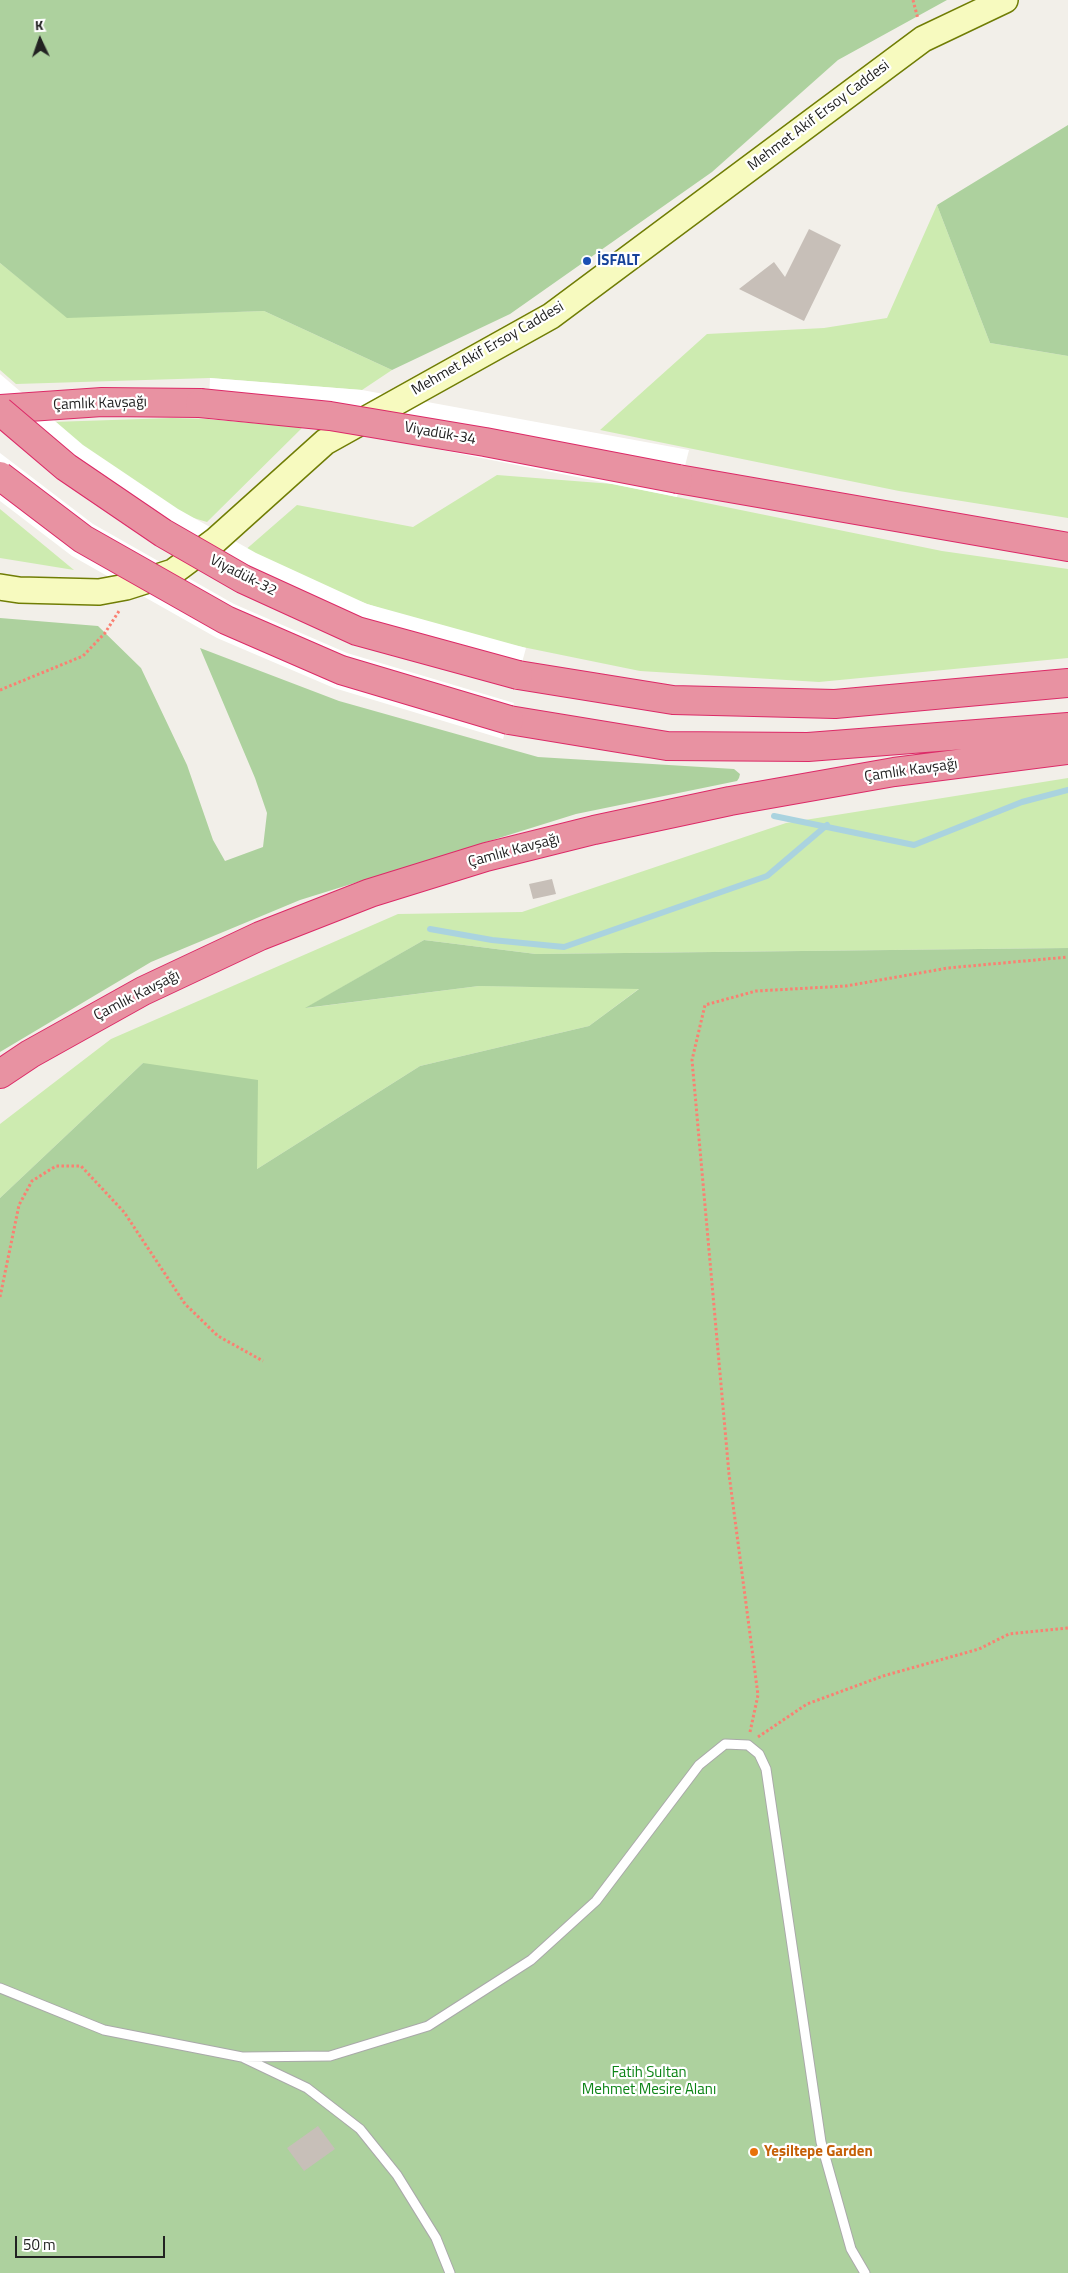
<!DOCTYPE html>
<html>
<head>
<meta charset="utf-8">
<style>
  body { margin:0 }
  #map { position:relative; width:1068px; height:2273px; overflow:hidden; background:#f2efe9; font-family:"Titillium Web",sans-serif }
  canvas { display:block }
  .north { position:absolute; left:15px; top:15px; width:50px; height:50px; -webkit-text-stroke:4px #fff; paint-order:stroke; rotate:357deg; font-size:14px; font-weight:700; line-height:20px; text-align:center; color:#222 }
  .north::after { content:''; display:block; margin:auto; width:18px; height:22px; background:#222; clip-path:polygon(50% 0,100% 100%,50% 72%,0 100%) }
  .scale { position:absolute; left:15px; top:2236px; width:150px; height:22px; box-sizing:border-box; border:2px solid #222; border-top:0; padding-left:6px; font-size:15px; line-height:18px; white-space:nowrap; color:#222; -webkit-text-stroke:4px #fff; paint-order:stroke }
</style>
</head>
<body>
<div id="map">
<canvas width="1068" height="2273"></canvas>
<div class="north">K</div>
<div class="scale">50 m</div>
</div>
<script>
const context = document.querySelector('canvas').getContext('2d');
context.lineJoin = 'round';
function paint(path, color) {
  context.fillStyle = color;
  context.fill(path, 'evenodd');
}
function poly(rows) {
  const path = new Path2D();
  for (const r of rows) {
    path.moveTo(r[0], r[1]);
    for (let i = 2; i < r.length; i += 2) path.lineTo(r[i], r[i + 1]);
  }
  return path;
}
function strokePath(path, color, width, dash) {
  context.strokeStyle = color;
  context.lineWidth = width;
  context.lineCap = dash ? 'butt' : 'round';
  context.setLineDash(dash || []);
  context.stroke(path);
}
function label(font, color, halo, rows, align = 'center') {
  context.font = font + ' "Titillium Web",sans-serif';
  context.lineWidth = 4.5;
  context.setLineDash([]);
  context.textBaseline = 'middle';
  context.strokeStyle = halo;
  context.fillStyle = color;
  for (const [text, x, y, turn = 0] of rows) {
    context.save();
    context.translate(x, y);
    context.rotate((+turn || 0) * Math.PI / 180);
    context.textAlign = isNaN(turn) ? turn : align;
    if (halo) context.strokeText(text, 0, 0);
    context.fillText(text, 0, 0);
    context.restore();
  }
}
paint(poly([
  [937,205,990,343,1068,356,1068,518,899,491,600,430,707,334,824,328,887,318],
  [0,263,67,317,264,311,392,370,362,390,210,378,16,384,0,370],
  [172,418,208,419,303,427,207,522,160,508,52,422],
  [497,475,613,484,942,551,1068,569,1068,658,819,682,640,671,449,632,315,586,243,552,297,505,413,527],
  [0,509,74,570,0,558],
  [1068,778,1068,948,536,954,424,940,306,1008,479,986,640,988,589,1026,420,1066,257,1169,143,1063,0,1198,0,1124,111,1039,398,914,522,912,786,823]
]), '#cdebb0');
paint(poly([
  [0,0,947,0,838,60,712,172,510,314,392,370,264,311,67,318,0,263],
  [1068,125,1068,356,990,343,937,205],
  [0,618,98,626,141,668,187,765,213,840,225,861,263,847,267,813,255,778,200,648,339,701,538,757,734,769,740,774,739,778,737,781,576,814,300,900,151,962,0,1052],
  [424,940,536,954,1068,948,1068,2273,0,2273,0,1198,143,1063,258,1080,257,1169,420,1066,589,1026,639,989,479,986,305,1008]
]), '#add19e');
paint(poly([
  [0,374,83,445,178,509,256,553,367,604,526,648,515,688,352,644,237,591,155,545,57,478,0,429],
  [210,378,362,390,689,450,677,497,351,432,208,419],
  [0,453,93,524,234,604,347,653,514,703,503,739,334,688,217,638,72,556,0,501]
]), '#fff');
strokePath(poly([
  [774,816,914,845,1022,802,1068,790],
  [430,929,492,940,564,947,767,876,827,825]
]), '#aad3df', 6);
paint(poly([
  [809,229,841,245,804,321,739,289,774,262,785,277],
  [552,879,556,894,533,899,529,884],
  [318,2126,335,2149,304,2171,287,2148]
]), '#c7bfb8');
const lane = poly([
  [0,1988,104,2030,242,2057,330,2056,428,2026,531,1960,596,1901,699,1765,725,1744,748,1745,759,1754,766,1769,821,2142,851,2249,865,2273],
  [244,2058,307,2088,360,2129,397,2175,436,2238,450,2273]
]);
const secondary = poly([
  [0,587,19,590,99,592,126,587,173,572,216,540,325,442,551,316,923,39,1005,0]
]);
const highway = poly([
  [0,409,102,402,200,403],
  [678,479,1068,547],
  [518,675,673,700,835,704,1068,683],
  [509,720,667,746,808,747,1068,727],
  [0,1074,30,1054,143,991,260,936,370,893,486,857,594,830,730,801,894,772,1068,750]
]);
strokePath(lane, '#a9a9a9', 11);
strokePath(secondary, '#707d05', 28);
strokePath(highway, '#dc2a67', 30);
strokePath(poly([
  [913,0,918,19],
  [0,690,83,656,105,633,119,611],
  [0,1297,19,1205,32,1181,56,1166,81,1166,124,1212,185,1304,218,1336,263,1361],
  [750,1732,758,1695,729,1474,692,1060,705,1005,756,991,846,986,948,968,1068,957],
  [758,1737,807,1704,883,1676,979,1649,1009,1634,1068,1628]
]), '#fa8072', 3, [2.5, 2.5]);
strokePath(lane, '#fff', 9);
strokePath(secondary, '#f7fabf', 25);
strokePath(highway, '#e892a2', 28);
const highwayBridge = poly([
  [200,403,330,416,485,442,678,479],
  [0,411,66,467,163,533,243,579,357,631,518,675],
  [0,476,83,539,226,620,341,670,509,720]
]);
strokePath(highwayBridge, '#dc2a67', 30, []);
strokePath(highwayBridge, '#e892a2', 28);
for (const [x, y, r, color] of [
  [587,261,5,"#1a4fb4"],
  [754,2152,5,"#e8710a"]
]) {
  const dot = new Path2D();
  dot.arc(x, y, r, 0, 2 * Math.PI);
  context.fillStyle = color;
  context.fill(dot);
  strokePath(dot, '#fff', 2);
}
label('15px', '#222', '#fff', [
  ["Mehmet Akif Ersoy Caddesi",819,116,-37],
  ["Mehmet Akif Ersoy Caddesi",488,349,-30],
  ["Çamlık Kavşağı",100,404,-2],
  ["Viyadük-34",440,434,10],
  ["Viyadük-32",243,576,27],
  ["Çamlık Kavşağı",911,771,-8],
  ["Çamlık Kavşağı",514,851,-15],
  ["Çamlık Kavşağı",137,996,-27]
]);
label('bold 15px', '#164399', '#fff', [
  ["İSFALT",597,261]
], 'left');
label('15px', '#0c8416', '#fff', [
  ["Fatih Sultan",649,2073],
  ["Mehmet Mesire Alanı",649,2090]
]);
label('bold 15px', '#c56008', '#fff', [
  ["Yeşiltepe Garden",764,2152]
], 'left');
</script>
</body>
</html>
